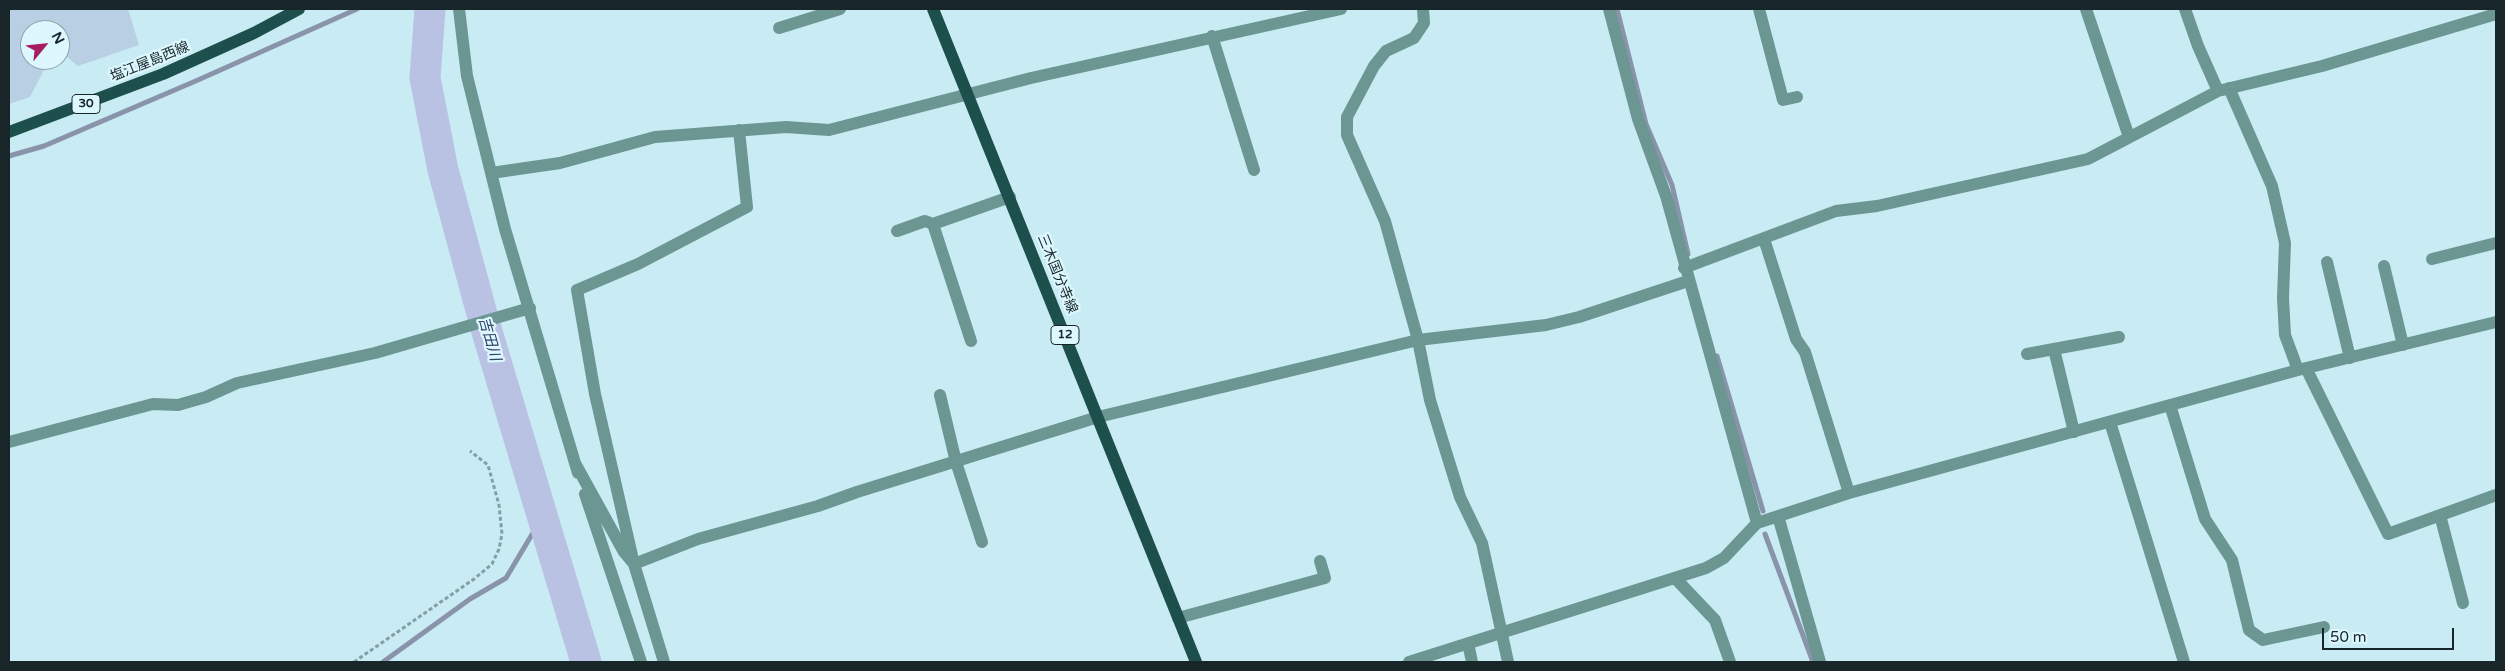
<!DOCTYPE html>
<html>
<head>
<meta charset="utf-8">
<style>
  body { margin:0 }
  #map { position:relative; width:2505px; height:671px; overflow:hidden; background:#c9ebf4; font-family:"Varela Round",sans-serif }
  canvas { display:block }
  .frame { position:absolute; inset:0; border:10px solid #192629; pointer-events:none }
  .north { position:absolute; left:20px; top:20px; width:50px; height:50px; box-sizing:border-box; background:#dcf7fe; border:1px solid #8ea3a9; border-radius:50%; rotate:62deg; font-size:14px; font-weight:700; line-height:20px; text-align:center; color:#192629 }
  .north::after { content:''; display:block; margin:auto; width:18px; height:22px; background:#a71d62; clip-path:polygon(50% 0,100% 100%,50% 72%,0 100%) }
  .scale { position:absolute; left:2322px; top:628px; width:132px; height:22px; box-sizing:border-box; border:2px solid #192629; border-top:0; padding-left:6px; font-size:15px; line-height:18px; white-space:nowrap; color:#192629; -webkit-text-stroke:4px #dcf7fe; paint-order:stroke }
</style>
</head>
<body>
<div id="map">
<canvas width="2505" height="671"></canvas>
<div class="frame"></div>
<div class="north">N</div>
<div class="scale">50 m</div>
</div>
<script>
const context = document.querySelector('canvas').getContext('2d');
context.lineJoin = 'round';
function poly(rows) {
  const path = new Path2D();
  for (const r of rows) {
    path.moveTo(r[0], r[1]);
    for (let i = 2; i < r.length; i += 2) path.lineTo(r[i], r[i + 1]);
  }
  return path;
}
function strokePath(path, color, width, dash) {
  context.strokeStyle = color;
  context.lineWidth = width;
  context.lineCap = dash ? 'butt' : 'round';
  context.setLineDash(dash || []);
  context.stroke(path);
}
function paint(path, color) {
  context.fillStyle = color;
  context.fill(path, 'evenodd');
}
function label(font, color, halo, rows, align = 'center') {
  context.font = font + ' "Varela Round","Noto Sans JP",sans-serif';
  context.lineWidth = 4.5;
  context.setLineDash([]);
  context.textBaseline = 'middle';
  context.strokeStyle = halo;
  context.fillStyle = color;
  for (const [text, x, y, turn = 0] of rows) {
    context.save();
    context.translate(x, y);
    context.rotate((+turn || 0) * Math.PI / 180);
    context.textAlign = isNaN(turn) ? turn : align;
    if (halo) context.strokeText(text, 0, 0);
    context.fillText(text, 0, 0);
    context.restore();
  }
}
strokePath(poly([
  [1617,9,1646,124,1672,185,1688,254],
  [9,156,44,146,198,80,357,9],
  [1717,356,1763,511],
  [1765,534,1813,662],
  [383,662,470,599,506,578,543,516]
]), '#8993aa', 5);
strokePath(poly([
  [430,9,425,78,443,170,485,325,586,662]
]), '#b9c2e2', 31);
paint(poly([
  [9,9,128,9,139,45,78,66,60,51,60,30,30,30,30,60,49,60,30,97,9,104]
]), '#b9d0e4');
strokePath(poly([
  [354,662,474,579,492,564,499,549,502,534,499,505,488,465,470,451]
]), '#849ea5', 3, [4, 2.5]);
strokePath(poly([
  [459,9,467,76,505,229,578,473],
  [1423,9,1424,23,1414,38,1386,51,1374,66,1347,117,1347,135,1385,221,1418,340,1430,400,1460,497,1482,543,1508,662],
  [1609,9,1638,119,1666,196,1757,523],
  [1759,9,1783,100,1797,97],
  [2086,9,2129,137],
  [2185,9,2198,46,2218,91],
  [779,28,840,9],
  [1212,36,1254,170],
  [2229,88,2272,186,2285,243,2283,298,2285,335,2298,370],
  [491,173,560,163,655,137,786,127,829,130,1031,78,1341,9],
  [933,224,971,341],
  [897,231,925,221,933,224,1010,197],
  [1764,239,1796,339,1805,352,1849,493],
  [2432,259,2496,243],
  [2327,262,2350,358],
  [2384,266,2403,345],
  [1684,268,1836,211,1877,206,2088,159,2218,91,2322,66,2496,14],
  [2054,349,2074,432],
  [2027,354,2119,337],
  [2306,368,2388,534,2496,495],
  [940,395,956,462,982,542],
  [2170,405,2205,519,2232,560,2249,630,2263,640,2324,627],
  [2110,422,2184,662],
  [9,442,153,404,178,405,206,397,237,383,375,353,530,308],
  [576,465,624,552,634,564,698,539,818,506,857,492,1098,417,1418,340,1546,325,1579,317,1688,281],
  [585,494,641,662],
  [2440,515,2463,603],
  [1778,516,1820,662],
  [1675,578,1715,620,1730,662],
  [1178,618,1325,578,1320,561],
  [1468,643,1472,662],
  [664,662,634,564,595,394,577,290,638,264,747,207,739,130],
  [1409,662,1706,568,1724,558,1757,523,1849,493,2298,370,2496,322]
]), '#6b9692', 12);
strokePath(poly([
  [933,9,1196,662],
  [9,132,163,74,254,33,299,9]
]), '#1d504c', 12);
for (const [x, y, w] of [
  [86,104,28],
  [1065,335,28]
]) {
  const box = new Path2D();
  box.roundRect(x - w / 2, y - 9.5, w, 19, 4);
  context.fillStyle = '#dcf7fe';
  context.fill(box);
  strokePath(box, '#192629', 1);
}
label('bold 12px', '#192629', null, [
  ["30",86,104],
  ["12",1065,335]
]);
label('14px', '#192629', '#dcf7fe', [
  ["塩江屋島西線",150,62,-22],
  ["三木国分寺線",1057,274,68]
]);
label('italic 15px', '#333e69', '#dcf7fe', [
  ["吉田川",489,339,74]
]);
</script>
</body>
</html>
